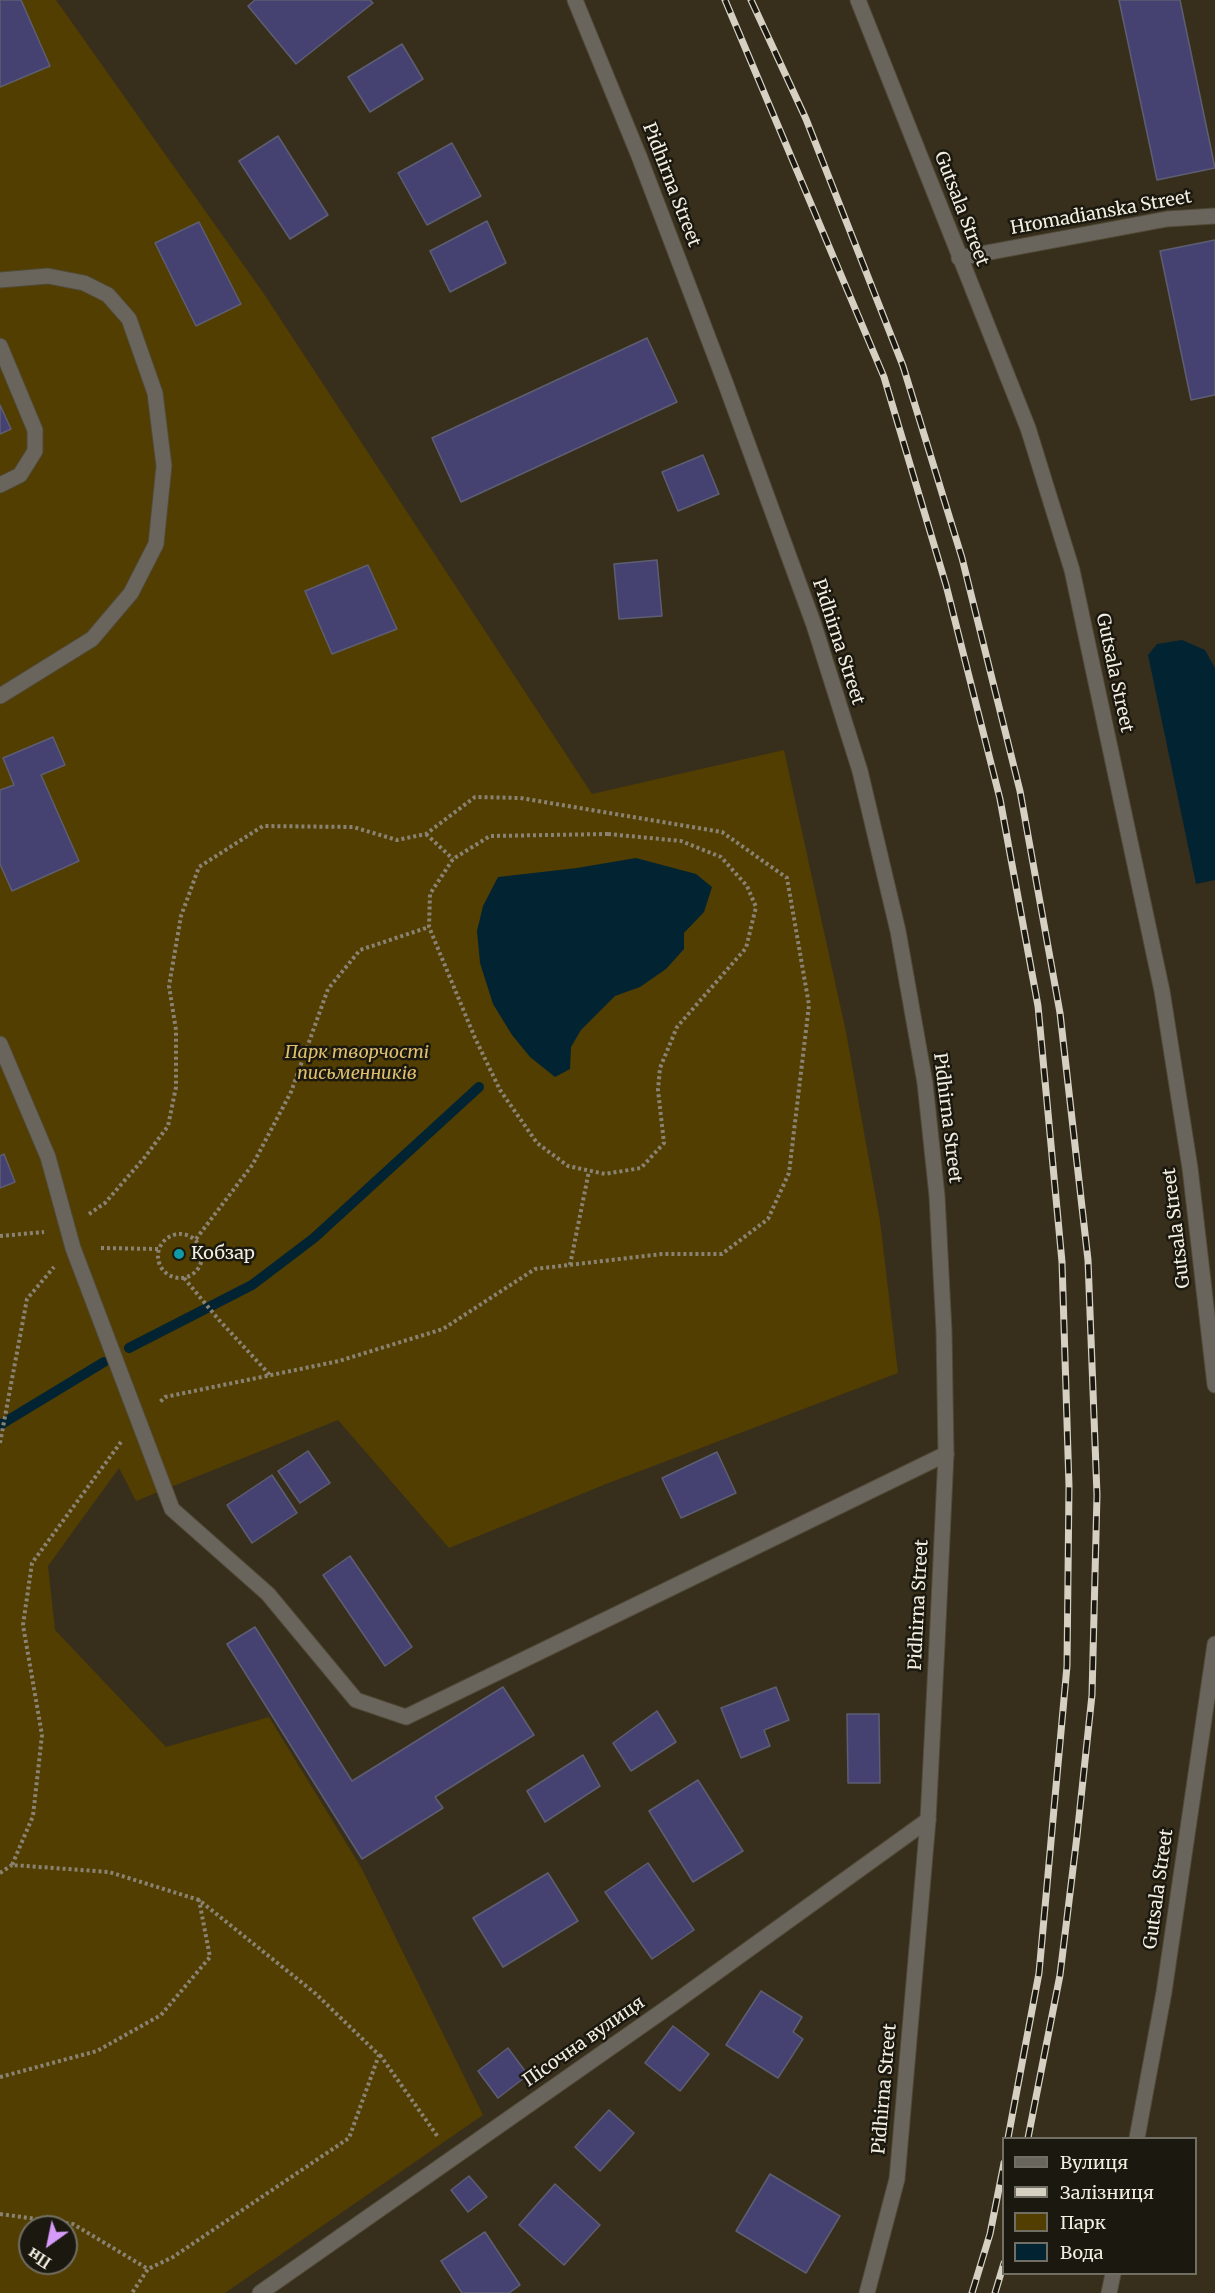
<!DOCTYPE html>
<html>
<head>
<meta charset="utf-8">
<style>
  body { margin:0 }
  #map { position:relative; width:1215px; height:2293px; overflow:hidden; background:#372f1c; font-family:Merriweather,serif }
  canvas { display:block }
  .legend { position:absolute; left:1002px; top:2137px; width:195px; height:138px; box-sizing:border-box; background:#1b180f; border:2px solid #716e63; margin:0; padding:8px 10px; list-style:none; font-size:18px; color:#f3eee2 }
  .legend li { display:flex; align-items:center; gap:12px; height:30px }
  .legend b { width:30px; border:2px solid #716e63 }
  .north { position:absolute; left:18px; top:2215px; width:60px; height:60px; box-sizing:border-box; background:#1b180f; border:2px solid #716e63; border-radius:50%; rotate:213deg; font-size:16px; font-weight:700; line-height:24px; text-align:center; color:#f3eee2 }
  .north::after { content:''; display:block; margin:auto; width:21px; height:27px; background:#d69bfa; clip-path:polygon(50% 0,100% 100%,50% 72%,0 100%) }
</style>
</head>
<body>
<div id="map">
<canvas width="1215" height="2293"></canvas>
<ul class="legend">
<li><b style="height:8px;background:#6a655c"></b>Вулиця</li>
<li><b style="height:8px;background:#d6d0c3"></b>Залізниця</li>
<li><b style="height:16px;background:#523e00"></b>Парк</li>
<li><b style="height:16px;background:#022432"></b>Вода</li>
</ul>
<div class="north">Пн</div>
</div>
<script>
const context = document.querySelector('canvas').getContext('2d');
context.lineJoin = 'round';
function paint(path, color) {
  context.fillStyle = color;
  context.fill(path, 'evenodd');
}
function poly(rows) {
  const path = new Path2D();
  for (const r of rows) {
    if (r.length === 3) {
      path.moveTo(r[0] + r[2], r[1]);
      path.arc(r[0], r[1], r[2], 0, 2 * Math.PI);
      continue;
    }
    path.moveTo(r[0], r[1]);
    for (let i = 2; i < r.length; i += 2) path.lineTo(r[i], r[i + 1]);
  }
  return path;
}
function strokePath(path, color, width, dash) {
  context.strokeStyle = color;
  context.lineWidth = width;
  context.lineCap = dash ? 'butt' : 'round';
  context.setLineDash(dash || []);
  context.stroke(path);
}
function label(font, color, halo, rows, align = 'center') {
  context.font = font + ' Merriweather,serif';
  context.lineWidth = 5;
  context.setLineDash([]);
  context.textBaseline = 'middle';
  context.strokeStyle = halo;
  context.fillStyle = color;
  for (const [text, x, y, turn = 0] of rows) {
    context.save();
    context.translate(x, y);
    context.rotate((+turn || 0) * Math.PI / 180);
    context.textAlign = isNaN(turn) ? turn : align;
    if (halo) context.strokeText(text, 0, 0);
    context.fillText(text, 0, 0);
    context.restore();
  }
}
paint(poly([
  [0,0,56,0,264,294,592,794,784,750,846,1032,880,1221,898,1373,606,1484,449,1548,338,1420,136,1501,119,1468,48,1566,55,1630,166,1747,269,1717,362,1869,483,2115,225,2293,0,2293],
  [30,2227,66,2227,66,2263,30,2263]
]), '#523e00');
paint(poly([
  [1182,640,1205,650,1215,668,1215,880,1196,884,1148,655,1157,644],
  [636,858,696,874,712,887,704,912,684,933,684,949,666,969,640,987,615,996,581,1030,571,1047,570,1069,555,1077,530,1057,512,1035,493,1004,480,963,477,931,483,906,498,877,577,868]
]), '#022432');
strokePath(poly([
  [129,1348,252,1285,314,1238,479,1087],
  [0,1425,104,1362]
]), '#022432', 10);
const building = poly([
  [0,0,21,0,50,66,0,87,0,0],
  [255,0,370,0,373,3,296,64,248,6,255,0],
  [1119,0,1180,0,1215,168,1157,180,1119,0],
  [402,44,423,79,370,112,348,77,402,44],
  [278,136,328,215,290,239,239,161,278,136],
  [452,143,481,196,427,225,398,173,452,143],
  [487,221,506,263,450,292,430,251,487,221],
  [199,222,241,304,196,326,155,243,199,222],
  [1215,240,1215,395,1191,400,1160,251,1215,240],
  [647,338,677,402,461,502,432,438,647,338],
  [0,405,11,429,0,434,0,405],
  [703,455,719,494,678,511,662,472,703,455],
  [657,560,662,616,619,619,614,564,657,560],
  [368,565,397,629,332,654,305,591,368,565],
  [53,737,65,765,41,775,79,861,12,891,0,864,0,790,14,785,3,758,53,737],
  [4,1154,15,1182,0,1188,0,1156,4,1154],
  [308,1451,330,1483,300,1503,278,1471,308,1451],
  [717,1452,736,1493,681,1518,662,1478,717,1452],
  [272,1475,297,1513,252,1543,227,1505,272,1475],
  [350,1556,412,1647,385,1666,323,1575,350,1556],
  [255,1627,352,1781,503,1687,534,1735,435,1797,443,1808,362,1859,227,1644,255,1627],
  [776,1687,789,1720,764,1730,770,1746,741,1758,721,1708,776,1687],
  [657,1711,676,1742,631,1771,613,1743,657,1711],
  [847,1714,879,1714,880,1783,848,1783,847,1714],
  [583,1755,600,1786,545,1822,527,1791,583,1755],
  [698,1780,743,1851,693,1882,649,1811,698,1780],
  [648,1863,694,1930,652,1959,605,1892,648,1863],
  [548,1873,578,1921,503,1967,473,1918,548,1873],
  [761,1991,802,2017,793,2032,803,2039,778,2078,726,2045,761,1991],
  [673,2026,709,2054,680,2091,645,2063,673,2026],
  [508,2048,528,2075,498,2098,478,2071,508,2048],
  [609,2110,634,2133,600,2171,575,2147,609,2110],
  [770,2174,840,2216,806,2273,736,2231,770,2174],
  [469,2176,487,2197,468,2212,451,2190,469,2176],
  [555,2184,600,2225,564,2265,519,2225,555,2184],
  [485,2232,520,2285,509,2293,462,2293,441,2261,485,2232]
]);
paint(building, '#454271');
strokePath(building, '#5e5e73', 1.5);
const service = poly([
  [0,280,48,276,84,283,108,295,129,319,155,393,164,466,156,544,131,593,92,639,0,696],
  [0,346,35,430,35,451,20,475,0,485],
  [0,1044,48,1157,73,1248,172,1509,268,1594,356,1700,406,1717,946,1454]
]);
const minor = poly([
  [959,258,1167,219,1215,216],
  [260,2293,674,2003,928,1820]
]);
const tertiary = poly([
  [575,0,639,156,725,382,814,625,860,771,898,931,925,1083,937,1196,944,1331,946,1454,937,1644,928,1820,897,2179,867,2293],
  [858,0,1028,428,1072,570,1162,991,1190,1168,1215,1385],
  [1137,2138,1164,1992,1215,1644],
  [1109,2293,1113,2274]
]);
strokePath(service, '#514a38', 17);
strokePath(minor, '#514a38', 17);
strokePath(tertiary, '#514a38', 17);
strokePath(poly([
  [426,834,453,859],
  [608,834,681,841,721,857,747,886,756,907,746,948,677,1027,660,1068,658,1090,664,1143,641,1168,605,1174,568,1166,537,1143,500,1090,475,1038,429,927,430,894,453,859,490,836,608,834],
  [89,1214,105,1203,145,1157,168,1126,176,1087,176,1030,169,986,181,916,199,867,263,826,353,827,397,840,426,834,475,797,520,798,722,832,787,878,809,1005,789,1173,768,1219,722,1254,662,1254,535,1269,443,1329,339,1361,165,1397,159,1403],
  [180,1256,22],
  [0,1236,44,1232],
  [196,1239,253,1164,291,1092,328,989,360,950,429,927],
  [101,1248,158,1249],
  [570,1265,589,1171],
  [184,1278,219,1320,270,1375],
  [121,1442,32,1563,23,1625,42,1735,33,1816,12,1865,109,1872,199,1900,316,1994,379,2055,349,2138,173,2257,148,2269],
  [0,1443,27,1299,54,1267],
  [0,1873,12,1865],
  [380,2055,438,2137],
  [0,2077,97,2051,161,2015,210,1957,199,1900],
  [0,2214,73,2224,148,2269,132,2293]
]), '#8a8373', 4, [3, 3]);
strokePath(service, '#6a655c', 15);
strokePath(minor, '#6a655c', 15);
strokePath(tertiary, '#6a655c', 15);
const rail = poly([
  [725,0,884,377,946,585,1000,799,1038,1006,1062,1262,1069,1486,1067,1666,1039,1973,1008,2138],
  [751,0,806,119,903,366,962,558,1020,791,1060,1013,1088,1260,1097,1495,1092,1695,1077,1836,1060,1975,1028,2138],
  [972,2293,990,2234,1004,2163],
  [995,2293,1004,2263]
]);
strokePath(rail, '#d6d0c3', 7);
strokePath(rail, '#1b180f', 4.5, [14]);
for (const [x, y, r, color] of [
  [179,1254,6,"#0f9aa8"]
]) {
  const dot = new Path2D();
  dot.arc(x, y, r, 0, 2 * Math.PI);
  context.fillStyle = color;
  context.fill(dot);
  strokePath(dot, '#1b180f', 2);
}
label('18px', '#f3eee2', '#1b180f', [
  ["Pidhirna Street",671,185,69],
  ["Gutsala Street",961,209,69],
  ["Hromadianska Street",1101,213,-10],
  ["Pidhirna Street",838,642,72],
  ["Gutsala Street",1114,673,78],
  ["Pidhirna Street",947,1118,83],
  ["Gutsala Street",1177,1228,-97],
  ["Pidhirna Street",919,1605,-87],
  ["Gutsala Street",1159,1889,-82],
  ["Пісочна вулиця",584,2042,-35],
  ["Pidhirna Street",885,2089,-85]
]);
label('italic 18px', '#e0bf6d', '#1b180f', [
  ["Парк творчості",357,1053],
  ["письменників",357,1074]
]);
label('18px', '#f3eee2', '#1b180f', [
  ["Кобзар",191,1254]
], 'left');
</script>
</body>
</html>
